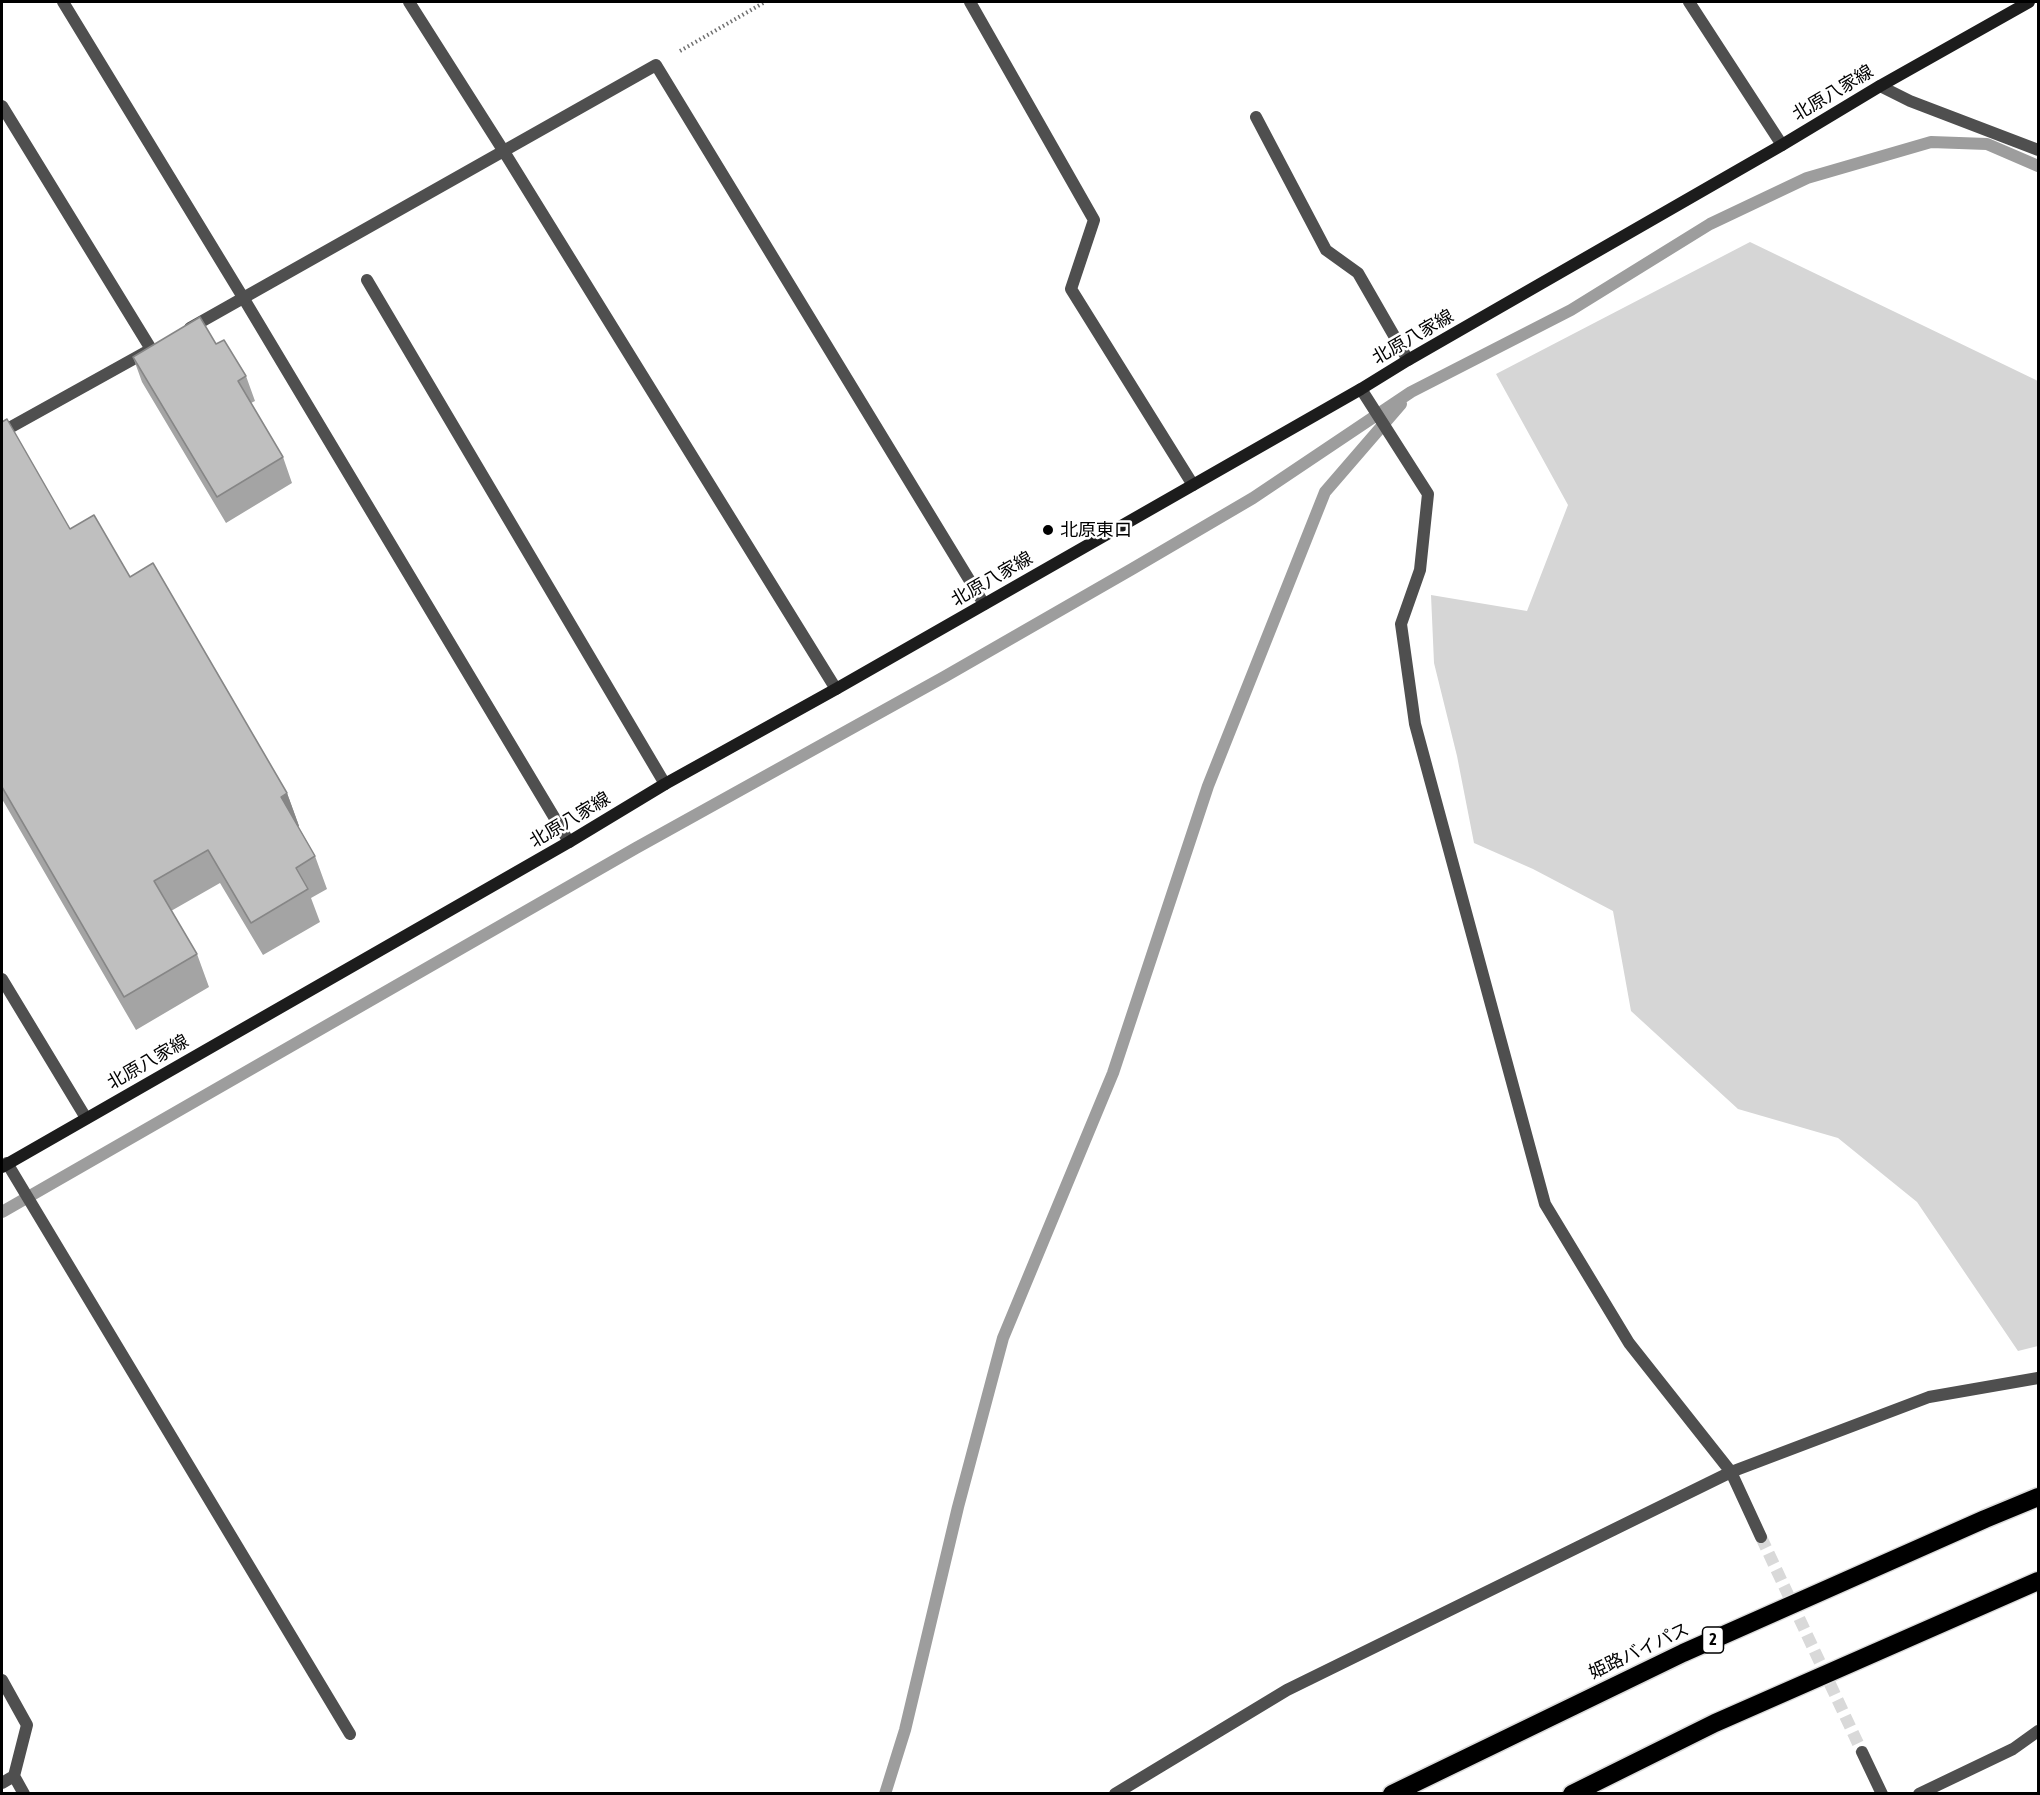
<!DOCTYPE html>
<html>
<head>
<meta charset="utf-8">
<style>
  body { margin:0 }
  #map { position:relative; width:2040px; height:1795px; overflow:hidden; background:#fff; font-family:"Asap Condensed",sans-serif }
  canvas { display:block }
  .frame { position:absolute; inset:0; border:3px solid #000; pointer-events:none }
</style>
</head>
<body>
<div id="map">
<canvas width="2040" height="1795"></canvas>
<div class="frame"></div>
</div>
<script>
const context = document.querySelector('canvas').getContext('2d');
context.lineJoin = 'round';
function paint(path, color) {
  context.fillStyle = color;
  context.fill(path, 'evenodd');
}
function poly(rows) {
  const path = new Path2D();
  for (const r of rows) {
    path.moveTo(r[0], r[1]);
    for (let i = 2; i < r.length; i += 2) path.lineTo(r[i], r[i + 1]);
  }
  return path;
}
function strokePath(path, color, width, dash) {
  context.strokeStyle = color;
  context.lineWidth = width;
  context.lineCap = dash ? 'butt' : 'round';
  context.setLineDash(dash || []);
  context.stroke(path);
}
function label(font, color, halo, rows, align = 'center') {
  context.font = font + ' "Asap Condensed","Noto Sans JP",sans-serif';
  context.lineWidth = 5;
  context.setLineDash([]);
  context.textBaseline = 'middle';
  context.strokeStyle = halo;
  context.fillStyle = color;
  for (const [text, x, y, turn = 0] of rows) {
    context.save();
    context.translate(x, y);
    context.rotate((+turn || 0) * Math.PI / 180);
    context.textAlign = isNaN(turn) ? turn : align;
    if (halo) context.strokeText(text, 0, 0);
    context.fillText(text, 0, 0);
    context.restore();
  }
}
paint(poly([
  [1750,242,2038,381,2038,1346,2018,1351,1917,1202,1838,1138,1738,1109,1631,1011,1613,911,1533,869,1474,843,1457,756,1434,663,1431,595,1527,611,1568,505,1496,374]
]), '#d6d6d6');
strokePath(poly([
  [2,1212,636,848,944,677,1132,569,1253,498,1411,392,1571,310,1710,224,1807,178,1931,142,1987,144,2038,166],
  [885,1794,905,1730,958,1507,1003,1338,1113,1073,1208,786,1325,492,1401,404]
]), '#9d9d9d', 12);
strokePath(poly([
  [1761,1537,1862,1752]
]), '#d9d9d9', 12, [12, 6]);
const highway = poly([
  [1392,1794,1683,1653,1985,1519,2038,1497],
  [1572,1794,1715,1723,2038,1581]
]);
strokePath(highway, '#dbdbdb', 21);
strokePath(poly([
  [680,51,765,2]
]), '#717171', 4, [1.5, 3]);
strokePath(poly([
  [244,299,569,842]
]), '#4f4f4f', 12);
strokePath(poly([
  [63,2,244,299],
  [409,2,503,150,836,689],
  [970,2,1094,220,1071,289,1193,485],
  [1689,2,1782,145],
  [1880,86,1910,101,2038,150],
  [2,106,151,349],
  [1256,117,1326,250,1358,273,1408,360],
  [367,280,665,784],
  [190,328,656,65,984,604],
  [1361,389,1428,494,1420,570,1401,624,1415,724,1545,1204,1629,1343,1731,1472,1761,1537],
  [2,432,146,352],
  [2,979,86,1118],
  [7,1163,350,1734],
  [2,1680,27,1725,14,1776,24,1794],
  [1862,1752,1882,1794],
  [2,1783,14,1776],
  [1115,1794,1287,1690,1731,1472,1929,1397,2038,1378],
  [1919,1794,2013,1749,2038,1731]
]), '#4f4f4f', 12);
strokePath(poly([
  [2,1167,569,842,665,784,836,689,1361,389,1408,360,1782,145,1880,86,2029,2]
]), '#1c1c1c', 12);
strokePath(highway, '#000', 18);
paint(poly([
  [216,344,246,376,255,401,251,403,283,457,292,483,226,523,142,382,133,357],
  [2,422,70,529,130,577,287,793,299,826,298,826,315,856,327,889,311,898,320,922,263,955,220,883,171,911,197,954,209,987,136,1030,2,799]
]), '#a4a4a4');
paint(poly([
  [287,793,299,826,293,830,281,797]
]), '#868686');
const building = poly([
  [200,317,216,344,224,340,246,376,238,381,283,457,217,497,133,357,200,317],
  [7,419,70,529,94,515,130,577,153,563,287,793,281,797,315,856,296,868,308,889,251,923,208,850,154,881,197,954,124,997,2,787,2,422,7,419]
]);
paint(building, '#bfbfbf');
strokePath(building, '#868686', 1.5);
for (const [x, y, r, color] of [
  [1048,530,6,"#000"]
]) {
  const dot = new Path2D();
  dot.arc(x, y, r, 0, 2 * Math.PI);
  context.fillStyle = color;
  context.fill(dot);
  strokePath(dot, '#fff', 2);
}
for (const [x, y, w] of [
  [1713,1640,21]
]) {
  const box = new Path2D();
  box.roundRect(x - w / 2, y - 13, w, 26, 4.5);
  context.fillStyle = '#fff';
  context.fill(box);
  strokePath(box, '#000', 1.5);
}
label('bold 16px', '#000', null, [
  ["2",1713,1640]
]);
label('18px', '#000', '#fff', [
  ["北原八家線",1833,93,-31],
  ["北原八家線",1413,337,-30],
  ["北原八家線",992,579,-30],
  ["北原八家線",570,820,-31],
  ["北原八家線",148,1062,-30],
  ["姫路バイパス",1639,1651,-25]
]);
label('18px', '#000', '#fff', [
  ["北原東口",1060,530]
], 'left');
</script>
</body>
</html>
